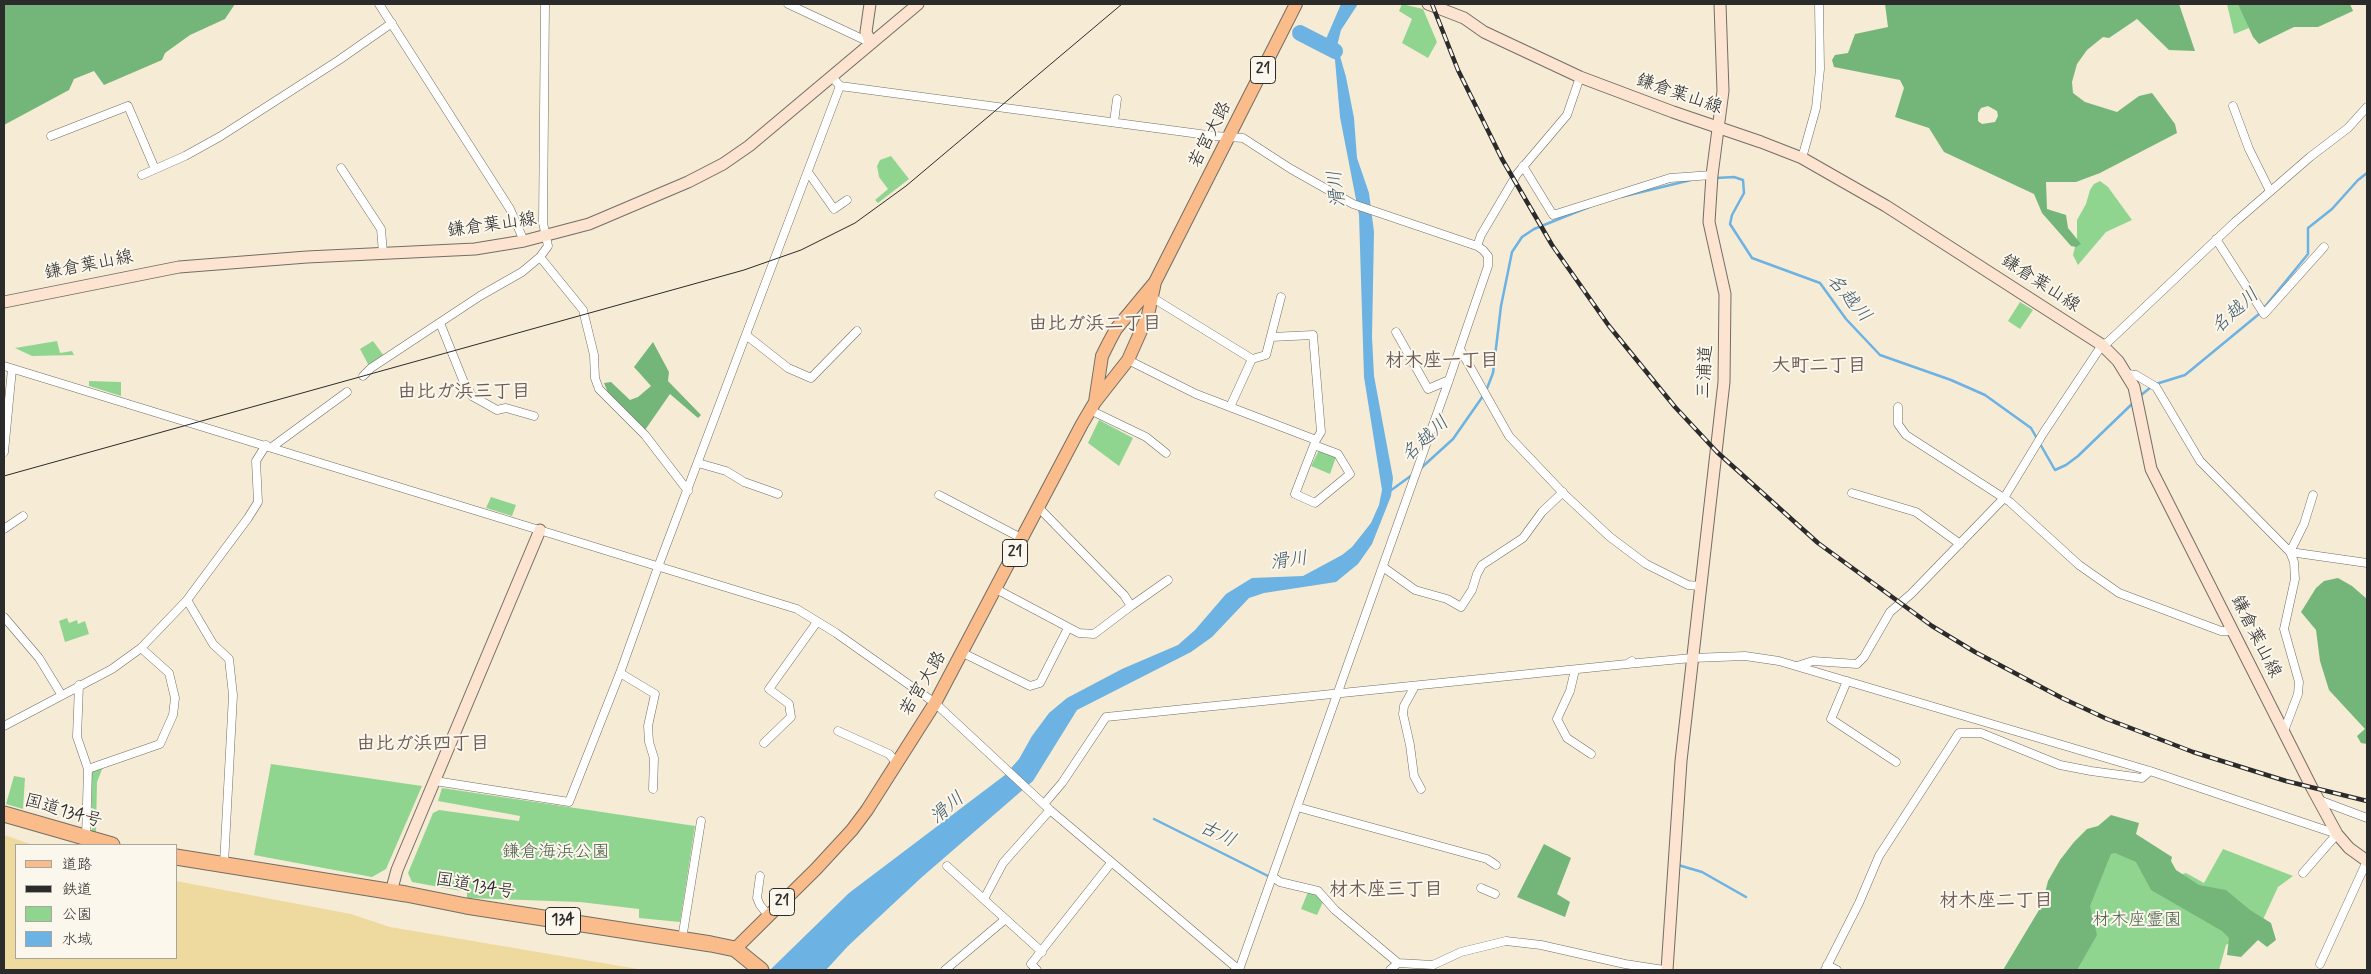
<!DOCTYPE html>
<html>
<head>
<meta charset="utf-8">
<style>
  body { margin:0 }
  #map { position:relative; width:2371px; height:974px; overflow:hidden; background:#f6ebd5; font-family:Mynerve,"Klee One",sans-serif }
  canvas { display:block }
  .frame { position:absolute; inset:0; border:5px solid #2b2b2b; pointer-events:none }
  .legend { position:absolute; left:15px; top:844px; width:162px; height:115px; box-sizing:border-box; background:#fbf7ec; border:1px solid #a8a59f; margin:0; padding:6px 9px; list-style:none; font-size:15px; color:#2b2b2b }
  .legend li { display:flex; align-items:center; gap:10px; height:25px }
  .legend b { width:25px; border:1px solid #a8a59f }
</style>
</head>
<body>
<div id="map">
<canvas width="2371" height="974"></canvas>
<div class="frame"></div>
<ul class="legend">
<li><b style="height:6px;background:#fabc8b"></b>道路</li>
<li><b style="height:6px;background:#2b2b2b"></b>鉄道</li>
<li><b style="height:14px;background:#90d58f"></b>公園</li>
<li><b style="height:14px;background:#6cb2e2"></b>水域</li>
</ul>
</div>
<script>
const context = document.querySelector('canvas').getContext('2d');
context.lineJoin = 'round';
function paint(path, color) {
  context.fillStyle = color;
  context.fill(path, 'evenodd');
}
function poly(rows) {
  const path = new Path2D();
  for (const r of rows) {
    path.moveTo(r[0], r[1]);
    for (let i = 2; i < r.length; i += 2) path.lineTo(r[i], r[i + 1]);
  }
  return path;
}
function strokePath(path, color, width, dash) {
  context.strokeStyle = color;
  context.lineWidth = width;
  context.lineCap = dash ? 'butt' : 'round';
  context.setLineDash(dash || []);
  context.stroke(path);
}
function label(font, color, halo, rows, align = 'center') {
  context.font = font + ' Mynerve,"Klee One",sans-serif';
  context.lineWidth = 4;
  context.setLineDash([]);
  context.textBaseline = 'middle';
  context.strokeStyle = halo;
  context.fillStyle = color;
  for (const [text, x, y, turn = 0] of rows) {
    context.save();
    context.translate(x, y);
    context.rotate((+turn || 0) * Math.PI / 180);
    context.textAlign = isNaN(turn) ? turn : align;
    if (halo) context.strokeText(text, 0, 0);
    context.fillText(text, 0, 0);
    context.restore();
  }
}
paint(poly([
  [1402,4,1423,9,1437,42,1428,58,1402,43,1412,19,1399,11],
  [2227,4,2241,4,2249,28,2234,34],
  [891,156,909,179,878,203,875,200,888,189,879,177,877,166,880,160],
  [2100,181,2108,187,2132,220,2106,232,2078,265,2073,255,2077,239,2077,220,2086,204,2090,190,2094,184],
  [2020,302,2033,310,2020,329,2008,321],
  [57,341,60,353,72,351,74,355,32,356,15,348],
  [373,341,384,356,369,366,360,349],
  [89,381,121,382,121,396,89,386],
  [1099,420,1133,438,1119,466,1088,443],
  [1319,450,1336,457,1330,474,1311,466],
  [491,497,516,505,512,516,486,508],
  [67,618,69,623,77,620,78,624,85,621,89,634,65,642,59,621],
  [271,764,422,786,386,869,372,877,254,855],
  [103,767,97,782,96,832,92,831,91,770],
  [14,776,25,778,23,809,6,804],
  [442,788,695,826,680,922,639,918,639,909,580,902,467,898,467,892,412,882,408,873,433,813,439,810,519,821,520,816,438,801],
  [2223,849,2293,876,2278,887,2260,926,2226,945,2219,970,2070,970,2087,900,2110,850,2125,854,2135,861,2143,860,2171,877,2186,873,2204,883],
  [1308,892,1316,894,1323,902,1317,915,1301,909]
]), '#90d58f');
paint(poly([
  [4,4,235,4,225,19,190,35,165,53,162,60,104,85,94,71,74,79,69,90,4,125],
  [1885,4,2179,4,2195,51,2169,50,2137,19,2109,38,2103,37,2087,50,2077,64,2072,82,2073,93,2085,102,2117,112,2139,96,2152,93,2175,124,2177,133,2100,173,2076,182,2046,182,2047,209,2066,215,2068,228,2081,244,2076,247,2071,246,2042,213,2034,194,1944,152,1929,128,1895,117,1904,88,1900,80,1834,67,1832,60,1835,55,1848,53,1855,34,1888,27],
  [1988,106,1997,111,1998,116,1995,122,1982,124,1978,121,1978,113,1981,108],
  [2238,4,2350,4,2353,11,2318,27,2294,27,2259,44,2253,37],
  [653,342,669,372,668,381,701,415,698,418,670,394,645,430,609,395,604,383,611,382,630,400,638,397,651,386,634,367],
  [2338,578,2352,586,2367,599,2367,744,2361,743,2357,736,2365,729,2329,690,2320,661,2316,630,2301,612,2316,588,2324,581],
  [2111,815,2139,823,2136,834,2172,857,2171,861,2176,870,2199,885,2226,890,2250,910,2271,923,2276,940,2267,947,2258,940,2241,957,2227,955,2229,938,2222,931,2151,890,2136,862,2115,853,2111,854,2090,906,2097,935,2077,970,2003,970,2042,905,2048,881,2060,860,2074,842,2087,829,2098,826],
  [1544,844,1571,858,1557,894,1570,902,1565,917,1517,897]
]), '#74b67a');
paint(poly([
  [4,835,33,845,16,845,16,958,176,958,176,881,351,914,390,927,644,970,4,970]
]), '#eeda9e');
paint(poly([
  [1341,4,1358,4,1341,30,1337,46,1346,77,1354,118,1357,158,1369,193,1374,232,1372,337,1374,376,1393,478,1391,496,1372,544,1358,564,1336,582,1264,593,1249,598,1212,637,1191,652,1077,710,1033,781,922,877,848,946,826,970,770,970,849,893,1005,775,1019,759,1032,736,1049,713,1067,698,1122,669,1178,645,1195,630,1226,594,1252,578,1303,576,1342,555,1352,547,1371,523,1379,505,1382,490,1364,377,1359,215,1340,117,1335,60,1326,39]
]), '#6cb2e2');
strokePath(poly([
  [1716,178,1734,177,1743,180,1744,193,1732,215,1730,224,1752,258,1820,283,1846,319,1880,355,1951,380,1985,395,2031,428,2055,470,2066,465,2078,456,2133,403],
  [1621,197,1691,180],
  [2156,384,2185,375,2259,314,2308,254,2308,228,2332,209,2358,180,2367,173],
  [1486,391,1493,373,1501,306,1512,252,1522,237,1534,229,1589,207],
  [2140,396,2151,387],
  [1420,469,1453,439,1483,396],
  [1390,491,1412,475],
  [1154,819,1268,876],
  [1678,865,1702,872,1746,897]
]), '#6cb2e2', 2.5);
strokePath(poly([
  [1300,33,1335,51]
]), '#6cb2e2', 16);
const street = poly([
  [379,4,510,209,524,241],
  [788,4,871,43],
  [832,77,840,86,1215,136,1243,138,1291,169,1353,204,1477,246,1483,250,1488,256,1488,266,1449,380,1239,970],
  [2233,106,2249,149,2270,191],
  [1114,122,1117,99],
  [51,136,128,106,155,169],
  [1802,158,1816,108,1820,69,1819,4],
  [1523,166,1553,215,1670,178,1712,175],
  [341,168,381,229,383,253],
  [808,172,834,209,847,200],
  [142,175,185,156,221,136,339,60,392,23],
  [2216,239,2264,314,2324,247],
  [1477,246,1481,235,1517,174,1567,115,1580,77],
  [540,257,583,310,594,355,595,378,599,389,645,435,688,491],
  [1153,298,1252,359,1266,355,1281,297],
  [440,323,463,380,472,396,497,410,506,408,534,416],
  [1396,332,1428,389,1449,380],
  [746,335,788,368,811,378,857,331],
  [1271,337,1313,335,1321,432,1316,440,1314,445,1295,494,1315,503,1350,474,1338,454,1314,445],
  [1460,349,1509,436,1565,495,1610,537,1646,564,1688,585,1699,586],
  [1128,360,1196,394,1316,440],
  [4,366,797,609,836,633,935,703,1050,810,1239,970],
  [2128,374,2136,375,2156,387,2200,461,2290,552,2294,562,2295,579,2284,629,2299,682,2298,694,2284,731],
  [363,376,371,368,480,296,522,272,540,257,548,246,543,223,545,4],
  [1230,407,1252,359],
  [1898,407,1898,424,1906,435,2010,502,2079,565,2119,593,2221,631,2232,631],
  [1090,410,1146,437,1166,453],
  [272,447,347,392],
  [4,452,12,369],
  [698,463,726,471,744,482,778,494],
  [1852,493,1916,512,1960,544],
  [939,495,1023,539],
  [4,529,23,516],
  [2290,552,2367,563],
  [2290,552,2304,524,2313,495],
  [1383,567,1415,590,1447,599,1461,607,1472,590,1477,574,1482,565,1523,538,1542,512,1563,492],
  [996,589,1079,633,1094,634,1131,606,1124,595,1039,508],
  [187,600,213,644,229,659,233,695,224,864],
  [1131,606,1168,580],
  [4,617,39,658,61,694],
  [963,653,1030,686,1040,683,1068,628],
  [1632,661,1627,664,1692,658,1745,656,1779,661,2150,771,2337,834,2303,873],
  [1797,666,1813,661,1857,664,1864,657,1890,612,1911,594,2004,498,2044,432,2102,345,2108,342,2235,222,2310,157,2348,128,2367,107],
  [1575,670,1570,691,1557,719,1567,738,1591,754],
  [620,673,655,694,648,726,649,742,654,758,653,789],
  [1847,681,1831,719,1896,762],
  [79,685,77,737,88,769,86,838],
  [1415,686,1404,706,1403,714,1410,745,1414,776,1421,789],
  [4,726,112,669,141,648,187,600,248,518,258,502,256,461,266,445],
  [838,731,889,754,896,762],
  [764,743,791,717,789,704,769,689,817,622],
  [88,769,160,744,173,715,175,698,169,673,141,648],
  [435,781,569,802,620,673,658,567,840,86],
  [2319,800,2367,818],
  [1044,804,1062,783,1106,717,1627,664],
  [1297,807,1487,859,1496,865],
  [947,866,1042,952],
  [760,876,757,898,760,905,768,915],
  [1273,877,1280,882,1318,891,1335,910,1398,963,1433,965,1461,952,1506,941,1541,945,1625,964,1664,970],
  [1481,888,1495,894],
  [984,899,1003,863,1050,810],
  [682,939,701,821],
  [2320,964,2367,861],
  [1827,965,1837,970],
  [945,970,1002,922,1004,918],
  [1037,970,1031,964,1111,863],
  [1390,970,1398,963],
  [1825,970,1859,903,1879,856,1959,733,1981,733,2060,765,2091,771,2142,778,2150,771]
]);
const secondary = poly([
  [870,4,866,32,871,43],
  [1428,4,1464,18,1484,32,1580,77,1673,112,1761,142,1802,158,1886,206,2102,345,2118,361,2134,387,2151,469,2312,788,2337,834,2349,848,2367,861],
  [4,302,179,267,307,257,475,249,524,241,589,224,688,182,723,164,749,146,918,4],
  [391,892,397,870,540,530],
  [1667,970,1681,761,1724,382,1725,294,1709,222,1712,175,1723,91,1720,4]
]);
const primary = poly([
  [1095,402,1102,356,1109,342,1116,329,1155,282,1296,4],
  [735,949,816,869,852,830,867,810,935,703,1082,424,1095,402,1128,360,1148,315,1155,282]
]);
const highway = poly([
  [4,814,112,845],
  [176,857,406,894,466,906,711,944,735,949,761,970]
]);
strokePath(street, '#726e66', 9);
strokePath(secondary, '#726e66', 13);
strokePath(primary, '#726e66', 14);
strokePath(highway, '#726e66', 17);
strokePath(street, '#fff', 8);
strokePath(secondary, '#fde4d1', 11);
strokePath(primary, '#fabc8b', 12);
strokePath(highway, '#fabc8b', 15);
strokePath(poly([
  [4,476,744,270,801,250,855,223,906,186,1122,4]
]), '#2b2b2b', 1);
const rail = poly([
  [1432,4,1458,70,1502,159,1552,245,1609,326,1675,407,1717,452,1818,543,1932,626,1975,652,2062,698,2107,719,2193,752,2286,781,2367,801]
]);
strokePath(rail, '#2b2b2b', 4.5);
strokePath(rail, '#fbf7ec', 2.5, [8]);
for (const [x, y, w] of [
  [1263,70,25],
  [1015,553,25],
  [782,902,25],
  [563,921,35]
]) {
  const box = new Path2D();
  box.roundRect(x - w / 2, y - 13.5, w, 27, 4);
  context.fillStyle = '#fbf7ec';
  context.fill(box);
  strokePath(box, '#2b2b2b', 1);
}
label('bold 16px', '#2b2b2b', null, [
  ["21",1263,70],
  ["21",1015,553],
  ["21",782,902],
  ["134",563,921]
]);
label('18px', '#2b2b2b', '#fbf7ec', [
  ["鎌倉葉山線",1679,95,19],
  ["若宮大路",1211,135,-63],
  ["鎌倉葉山線",492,226,-8],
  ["鎌倉葉山線",89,266,-11],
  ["鎌倉葉山線",2040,284,33],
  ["三浦道",1706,372,-87],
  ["鎌倉葉山線",2255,637,63],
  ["若宮大路",924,684,-59],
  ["国道134号",63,812,16],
  ["国道134号",475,887,10]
]);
label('18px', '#495e49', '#fbf7ec', [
  ["鎌倉海浜公園",556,853],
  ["材木座霊園",2137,921]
]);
label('italic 19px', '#425a6b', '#fbf7ec', [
  ["滑川",1338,189,-97],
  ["名越川",1848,299,49],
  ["名越川",2236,312,-43],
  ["名越川",1426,440,-43],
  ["滑川",1289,562,-8],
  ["滑川",948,809,-40],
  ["古川",1217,835,26]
]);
label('bold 19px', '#6d5a55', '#fbf7ec', [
  ["由比ガ浜二丁目",1095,325],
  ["材木座一丁目",1442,362],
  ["大町二丁目",1819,367],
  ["由比ガ浜三丁目",464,393],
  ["由比ガ浜四丁目",423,745],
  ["材木座三丁目",1386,891],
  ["材木座二丁目",1996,902]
]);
</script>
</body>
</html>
